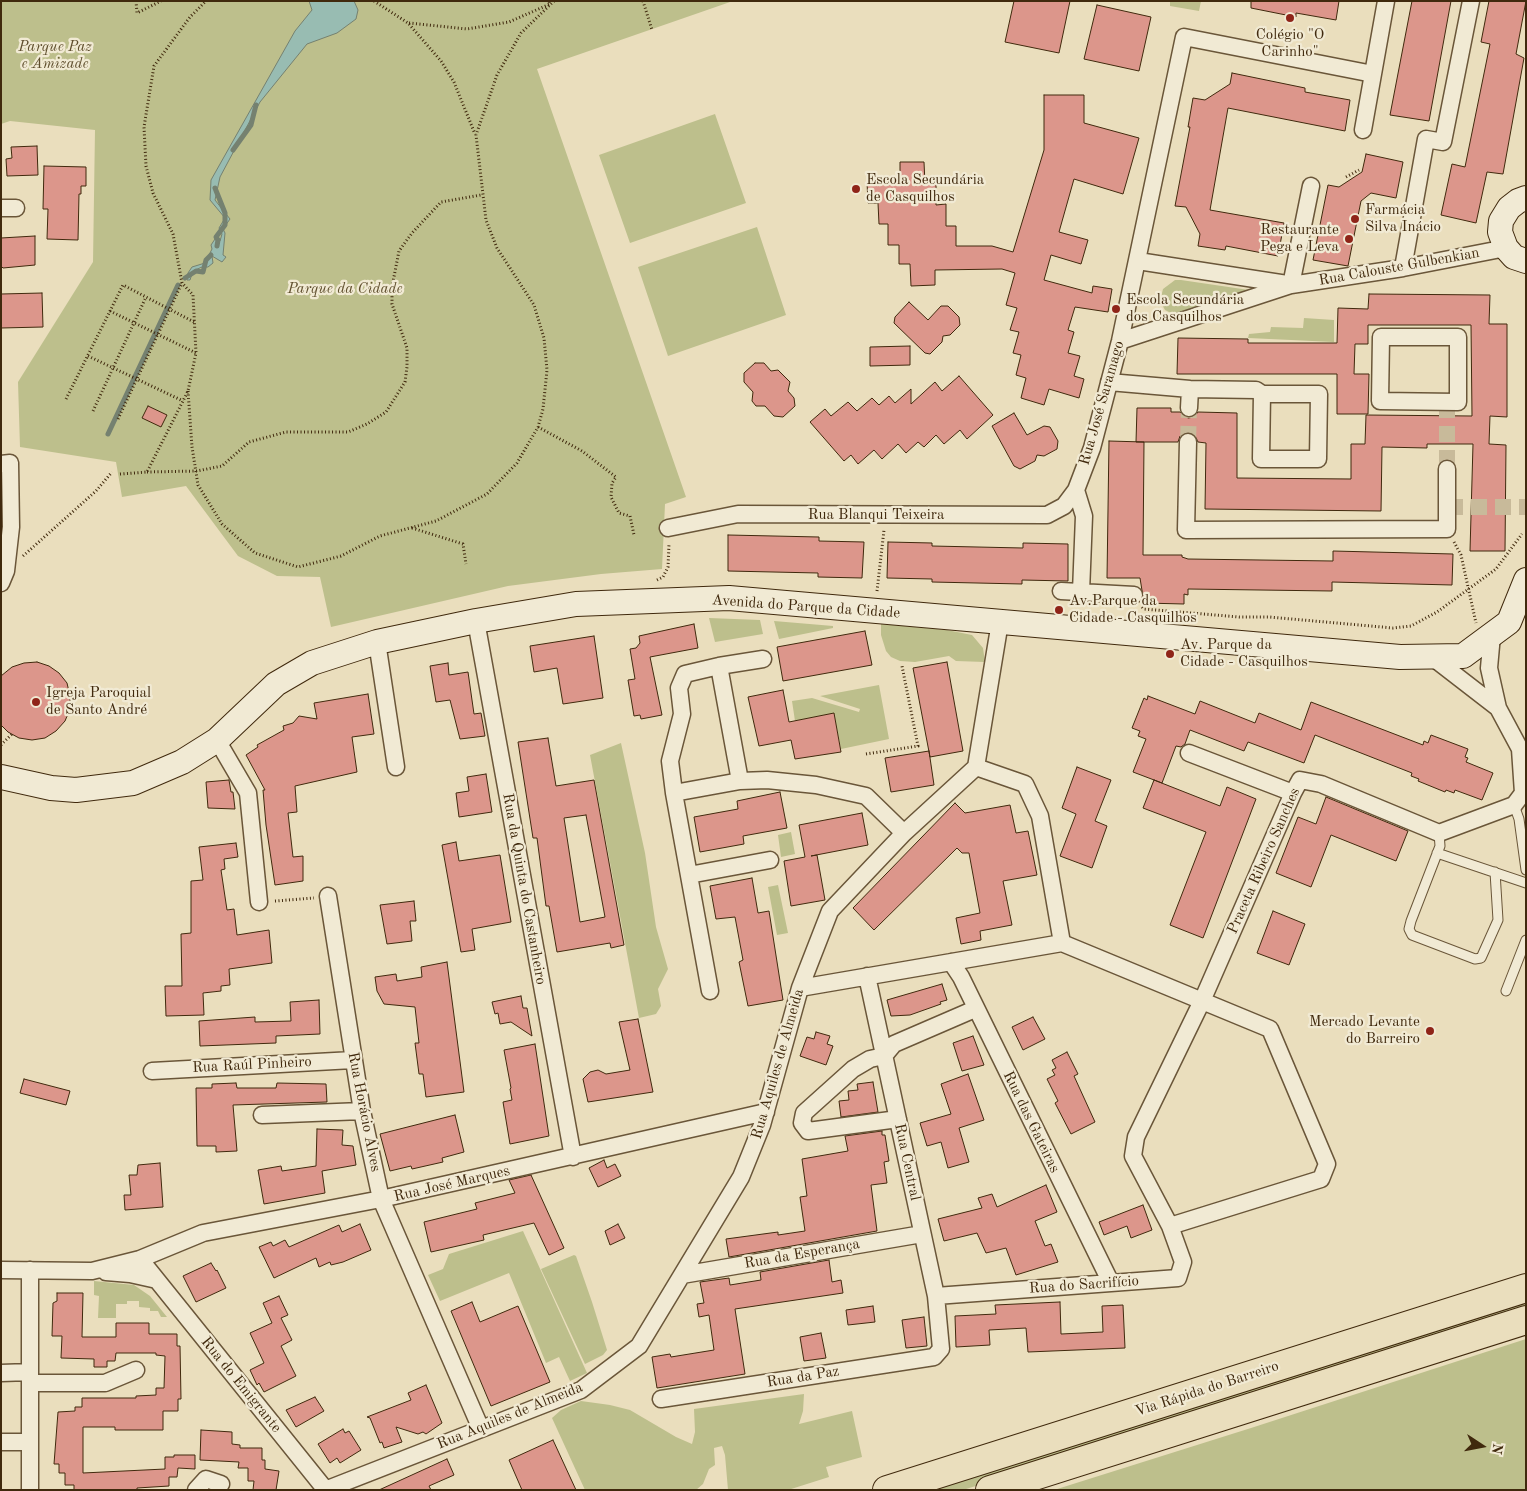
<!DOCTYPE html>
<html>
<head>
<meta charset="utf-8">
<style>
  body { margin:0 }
  #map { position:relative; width:1527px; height:1491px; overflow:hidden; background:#eadebd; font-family:"Old Standard TT",serif }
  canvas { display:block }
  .frame { position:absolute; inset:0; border:2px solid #40290d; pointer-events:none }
  .north { position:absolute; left:1457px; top:1421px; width:50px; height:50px; -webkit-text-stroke:4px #f1ead4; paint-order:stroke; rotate:101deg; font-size:14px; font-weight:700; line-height:20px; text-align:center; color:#40290d }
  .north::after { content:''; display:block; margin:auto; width:18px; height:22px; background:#40290d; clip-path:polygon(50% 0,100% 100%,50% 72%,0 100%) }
</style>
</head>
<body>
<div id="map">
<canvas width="1527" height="1491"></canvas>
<div class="frame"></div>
<div class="north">N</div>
</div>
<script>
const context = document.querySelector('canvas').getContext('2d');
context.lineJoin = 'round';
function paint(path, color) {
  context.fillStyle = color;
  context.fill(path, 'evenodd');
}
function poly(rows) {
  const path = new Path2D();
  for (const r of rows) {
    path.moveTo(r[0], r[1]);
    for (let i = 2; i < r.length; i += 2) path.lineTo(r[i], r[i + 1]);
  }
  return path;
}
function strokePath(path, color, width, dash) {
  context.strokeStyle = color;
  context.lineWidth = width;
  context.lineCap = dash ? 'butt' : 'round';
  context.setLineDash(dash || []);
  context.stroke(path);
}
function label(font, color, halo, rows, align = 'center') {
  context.font = font + ' "Old Standard TT",serif';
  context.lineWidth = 4.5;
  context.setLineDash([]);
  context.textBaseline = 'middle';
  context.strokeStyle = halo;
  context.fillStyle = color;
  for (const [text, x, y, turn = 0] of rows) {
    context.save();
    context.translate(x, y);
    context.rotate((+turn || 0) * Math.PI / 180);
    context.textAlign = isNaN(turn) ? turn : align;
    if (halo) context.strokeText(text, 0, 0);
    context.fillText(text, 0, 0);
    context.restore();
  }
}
paint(poly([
  [1,1,733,1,537,69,686,497,665,504,662,569,601,574,508,586,331,627,320,577,277,576,238,556,186,486,122,497,116,462,20,447,18,382,93,262,95,130,10,121,1,124],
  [1170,1,1201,1,1199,11,1170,6],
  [715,114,746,203,630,243,599,155],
  [757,227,786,315,668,356,638,267],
  [1175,280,1181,280,1249,290,1177,315,1173,314,1165,310,1160,301,1163,289],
  [1304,318,1334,320,1334,342,1248,338,1249,334,1270,332,1271,327,1303,328],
  [709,618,760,620,763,634,715,642],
  [774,621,833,626,833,628,779,639],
  [881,624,947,630,972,635,983,648,985,662,956,661,949,656,915,662,900,661,891,657,886,651,881,635],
  [879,685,889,739,841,749,834,714,795,721,792,701,812,698,859,712,860,709,820,696],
  [621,743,645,853,656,927,668,969,658,989,661,1006,656,1014,639,1018,590,755],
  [791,832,795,854,781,857,778,835],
  [778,885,788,933,777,935,768,887],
  [523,1231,587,1373,570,1381,559,1357,546,1363,509,1273,440,1301,428,1275,443,1269,449,1254],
  [574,1255,576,1256,592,1302,607,1350,603,1355,585,1364,541,1269],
  [94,1281,134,1285,150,1296,167,1317,161,1317,158,1311,150,1311,150,1308,139,1307,139,1301,127,1301,127,1304,116,1304,116,1318,98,1318,99,1296,94,1295],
  [1526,1301,1526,1311,963,1490,933,1490],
  [1526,1339,1526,1490,1054,1490,1251,1428],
  [804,1394,803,1411,799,1424,852,1411,862,1457,826,1467,829,1477,788,1490,728,1490,725,1455,722,1446,714,1448,715,1465,709,1469,703,1484,696,1490,585,1490,552,1418,561,1410,581,1401,610,1405,630,1410,676,1437,692,1444,695,1432,694,1409]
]), '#bdbf8c');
const water = poly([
  [309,1,354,1,358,10,356,19,337,33,307,44,260,102,220,177,215,200,230,219,223,229,225,233,223,255,226,257,222,262,212,256,213,263,208,267,202,267,193,271,190,280,187,280,188,273,192,267,205,263,212,249,211,245,215,239,220,241,222,234,219,228,225,218,210,200,211,180,295,31,312,10,309,1]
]);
paint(water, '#98bcb2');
strokePath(water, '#758170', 1);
strokePath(poly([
  [233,150,251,125,256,105],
  [215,188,225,213,225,225,216,237,218,240,217,246],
  [185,278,196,271,203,272,206,260,211,255],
  [108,434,178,285]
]), '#758170', 5);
const building = poly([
  [1014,1,1070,1,1059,53,1005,42,1014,1],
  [1251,1,1339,1,1336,20,1296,13,1296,17,1251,8,1251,1],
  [1412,1,1451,1,1429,121,1390,115,1412,1],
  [1489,1,1526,1,1516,54,1524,58,1503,174,1487,172,1476,223,1441,215,1452,164,1465,167,1490,44,1481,42,1489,1],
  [1097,5,1151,17,1139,71,1084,59,1097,5],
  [1232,73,1305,88,1305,92,1350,100,1345,131,1228,108,1210,210,1284,223,1278,256,1226,246,1225,250,1198,246,1200,234,1186,207,1175,206,1190,127,1188,127,1193,98,1205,100,1230,84,1232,73],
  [1044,95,1084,95,1084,123,1139,138,1123,194,1074,179,1059,232,1088,240,1081,264,1051,255,1044,280,1092,293,1093,286,1112,289,1108,312,1075,307,1068,330,1074,332,1068,353,1080,356,1074,376,1084,379,1079,398,1049,389,1044,405,1021,398,1026,378,1016,375,1021,355,1013,353,1019,332,1010,330,1017,308,1006,305,1015,273,1002,269,935,270,935,285,911,286,910,264,899,264,899,245,888,245,888,224,879,224,878,203,868,203,867,182,900,181,900,162,924,162,925,184,936,184,936,205,946,204,946,226,956,226,956,246,992,246,1013,252,1044,150,1044,95],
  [37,146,38,175,7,176,6,159,12,158,11,147,37,146],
  [1366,154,1403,162,1396,198,1371,193,1361,201,1348,266,1313,260,1328,185,1339,187,1362,172,1366,154],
  [44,166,86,167,86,186,81,186,81,194,79,194,78,240,47,239,48,209,43,209,44,166],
  [35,236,35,265,3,268,1,266,1,238,35,236],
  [42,293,43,327,1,328,1,294,42,293],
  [1369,294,1490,295,1489,324,1507,324,1507,417,1490,416,1489,444,1506,445,1505,551,1470,551,1473,444,1427,444,1427,448,1382,447,1381,511,1205,509,1206,443,1198,442,1194,434,1188,432,1180,436,1178,442,1136,442,1137,408,1171,408,1171,412,1180,412,1188,418,1194,417,1198,412,1237,413,1237,478,1351,479,1351,444,1365,444,1366,415,1472,416,1471,325,1368,325,1368,344,1355,344,1354,374,1369,374,1368,414,1337,414,1337,374,1177,374,1178,338,1248,339,1248,343,1337,343,1338,308,1368,309,1369,294],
  [909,302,928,320,941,306,948,306,959,317,960,325,950,335,943,336,942,342,930,354,925,353,894,323,895,317,909,302],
  [910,346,910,365,870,366,870,347,910,346],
  [755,363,764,363,771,371,778,370,790,382,788,391,794,398,795,406,783,417,774,416,765,406,756,406,752,401,753,392,744,382,744,373,755,363],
  [959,376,993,415,967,439,960,430,944,444,936,435,924,447,918,442,906,453,898,444,882,459,874,450,858,464,851,455,844,461,810,422,825,409,831,416,848,402,857,411,872,398,879,405,889,396,895,403,911,389,911,404,935,382,942,391,959,376],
  [148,406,167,415,161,427,142,418,148,406],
  [1014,413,1027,435,1044,426,1050,427,1058,441,1057,449,1044,456,1037,455,1035,461,1020,469,1014,466,992,426,1014,413],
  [1109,441,1144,442,1143,555,1182,555,1182,557,1188,559,1333,561,1333,551,1453,554,1452,585,1332,582,1332,591,1188,589,1188,595,1184,594,1184,604,1144,603,1140,578,1107,578,1109,441],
  [728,535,819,537,819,541,864,542,862,578,818,577,818,573,728,571,728,535],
  [888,542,932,543,932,546,1023,548,1023,543,1068,544,1068,581,1022,580,1022,584,932,582,932,579,887,578,888,542],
  [694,624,698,648,650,657,662,715,641,719,640,715,634,716,628,680,635,679,630,649,636,648,640,643,639,636,694,624],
  [865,631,872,665,783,681,777,647,865,631],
  [594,636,603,698,563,704,557,668,534,672,530,646,594,636],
  [37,662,49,666,59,673,67,683,70,696,70,709,65,721,56,731,45,738,32,740,19,738,8,732,1,725,1,676,12,667,24,663,37,662],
  [947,662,963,751,930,757,913,668,947,662],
  [448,663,449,675,468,672,474,714,481,713,485,736,460,739,450,700,436,702,430,666,448,663],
  [783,690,789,722,834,713,841,752,795,759,791,740,759,746,748,697,783,690],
  [368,694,374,734,352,737,357,772,295,786,297,812,288,813,293,857,303,856,303,881,275,885,266,825,263,790,265,790,246,755,258,747,257,745,284,730,283,726,293,723,299,716,317,719,314,703,368,694],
  [1148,696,1195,714,1200,701,1255,723,1259,713,1301,730,1311,702,1423,745,1424,741,1428,743,1431,735,1468,749,1465,757,1468,758,1466,762,1493,773,1482,800,1455,790,1454,793,1446,790,1445,792,1418,781,1419,779,1411,776,1412,773,1315,735,1304,763,1248,742,1244,751,1190,730,1185,744,1181,747,1176,746,1162,783,1133,772,1146,739,1138,736,1140,731,1132,728,1144,698,1147,700,1148,696],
  [548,738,556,786,594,780,624,945,611,948,610,943,557,952,549,906,546,906,537,838,533,838,518,742,548,738],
  [586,815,605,917,580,922,564,818,586,815],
  [929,751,934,785,891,792,885,758,929,751],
  [1077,767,1111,780,1095,821,1107,826,1092,868,1060,856,1076,814,1062,808,1077,767],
  [486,774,492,812,459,817,456,793,469,791,467,777,486,774],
  [229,780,231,792,233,792,235,809,208,808,206,782,229,780],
  [1154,780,1220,806,1227,787,1256,799,1203,938,1170,925,1206,832,1143,808,1154,780],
  [780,792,787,828,743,836,744,844,700,852,694,817,738,809,737,801,780,792],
  [1326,797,1408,831,1396,861,1331,835,1311,887,1276,873,1298,817,1316,824,1326,797],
  [955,803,965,813,1010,805,1016,833,1028,831,1037,875,1003,881,1012,925,980,931,981,940,961,944,956,918,980,913,969,853,962,853,957,848,874,930,853,908,955,803],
  [862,813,868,845,811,856,817,855,825,900,791,906,784,861,805,857,799,825,862,813],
  [456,842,459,861,500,855,511,922,472,929,475,950,461,952,442,845,456,842],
  [236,843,238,857,224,859,225,869,221,870,227,910,234,909,237,935,269,930,272,963,229,969,230,985,221,986,221,991,203,993,204,1015,166,1016,165,986,182,986,181,934,191,933,191,881,203,880,199,847,236,843],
  [752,878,758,913,769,911,783,1000,748,1006,739,962,743,960,735,917,716,919,710,886,752,878],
  [414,901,416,921,410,921,412,941,387,944,380,905,414,901],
  [1273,911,1305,924,1289,965,1257,953,1273,911],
  [447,962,464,1092,426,1097,423,1074,419,1074,415,1043,419,1043,415,1007,384,1004,377,991,375,977,396,974,397,981,422,977,421,967,447,962],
  [942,984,947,1000,940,1002,941,1004,910,1015,891,1016,887,1000,942,984],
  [521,996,523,1008,527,1008,532,1036,511,1022,500,1024,498,1013,495,1014,492,1002,521,996],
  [319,1000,320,1034,276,1036,276,1043,200,1046,199,1021,255,1017,255,1022,291,1021,290,1002,319,1000],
  [1033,1017,1045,1039,1023,1050,1012,1027,1033,1017],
  [638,1019,653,1092,588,1102,583,1079,590,1072,598,1070,606,1074,630,1070,619,1022,638,1019],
  [816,1032,830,1036,827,1044,833,1046,826,1065,800,1056,807,1037,814,1039,816,1032],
  [973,1036,984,1065,962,1071,953,1043,973,1036],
  [535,1044,549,1136,510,1144,503,1102,512,1100,510,1089,511,1088,504,1050,535,1044],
  [1067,1052,1078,1074,1074,1076,1095,1122,1071,1134,1055,1103,1058,1101,1047,1079,1055,1075,1052,1070,1056,1068,1052,1060,1067,1052],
  [968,1074,984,1120,959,1128,969,1162,948,1168,941,1142,927,1146,920,1123,951,1114,941,1084,968,1074],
  [24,1079,70,1091,66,1105,20,1093,24,1079],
  [873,1082,878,1112,841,1117,839,1101,849,1100,848,1091,858,1090,857,1084,873,1082],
  [236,1083,237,1088,276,1088,277,1083,326,1084,327,1102,233,1105,237,1151,216,1152,216,1146,197,1146,196,1088,212,1088,212,1084,236,1083],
  [455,1115,464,1152,442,1158,443,1162,412,1169,411,1166,390,1171,380,1134,455,1115],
  [317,1129,343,1130,342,1145,353,1146,356,1165,322,1171,325,1193,264,1204,258,1170,281,1166,282,1171,316,1166,317,1129],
  [882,1131,882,1135,885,1135,889,1161,884,1162,887,1183,871,1185,877,1231,729,1257,726,1239,778,1232,778,1235,805,1231,800,1197,807,1196,802,1159,848,1151,845,1136,882,1131],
  [604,1160,607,1168,615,1164,621,1176,598,1187,589,1168,604,1160],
  [160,1163,163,1207,125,1210,124,1195,131,1195,129,1175,137,1175,138,1165,160,1163],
  [531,1175,564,1248,549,1255,534,1223,483,1235,484,1240,431,1252,424,1222,477,1209,475,1203,515,1193,509,1180,531,1175],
  [1046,1185,1057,1212,1035,1221,1045,1246,1051,1244,1058,1262,1016,1275,1006,1248,986,1253,977,1233,944,1241,938,1219,982,1208,978,1198,992,1194,997,1207,1046,1185],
  [1143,1205,1152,1230,1131,1238,1127,1226,1104,1235,1099,1222,1143,1205],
  [360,1224,371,1250,343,1262,331,1265,330,1262,319,1267,316,1258,274,1278,259,1247,271,1242,273,1246,285,1240,289,1247,339,1225,342,1232,360,1224],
  [618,1224,625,1238,610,1245,605,1231,618,1224],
  [829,1260,832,1282,841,1280,843,1293,735,1309,745,1374,657,1388,652,1357,670,1354,671,1357,714,1350,709,1315,699,1317,697,1304,704,1303,700,1282,729,1278,730,1285,761,1280,760,1272,829,1260],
  [211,1263,216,1271,217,1270,226,1288,196,1302,183,1276,211,1263],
  [57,1293,83,1293,82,1337,116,1337,116,1323,149,1323,149,1334,177,1334,177,1346,180,1346,181,1399,178,1399,178,1411,163,1411,163,1430,115,1430,115,1427,83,1427,83,1473,165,1469,165,1457,174,1457,174,1455,195,1455,195,1469,178,1468,177,1477,169,1477,169,1486,137,1488,137,1490,74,1490,74,1485,65,1485,65,1473,59,1473,59,1464,54,1464,58,1412,75,1411,75,1407,82,1407,82,1398,136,1398,136,1396,156,1395,156,1388,164,1388,165,1356,156,1355,156,1353,116,1353,115,1361,107,1361,107,1367,94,1367,94,1359,61,1358,62,1336,52,1336,53,1303,57,1301,57,1293],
  [279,1296,288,1315,281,1318,292,1340,281,1346,296,1376,264,1392,259,1383,257,1385,250,1370,264,1363,250,1333,272,1323,263,1303,279,1296],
  [472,1302,480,1322,518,1306,550,1382,491,1406,451,1311,472,1302],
  [1060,1302,1061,1334,1103,1332,1102,1306,1123,1305,1125,1348,1028,1352,1026,1328,989,1330,990,1345,956,1347,955,1316,996,1314,995,1305,1060,1302],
  [873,1306,875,1322,848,1325,846,1310,873,1306],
  [924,1317,927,1346,906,1348,902,1320,924,1317],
  [821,1333,826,1358,804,1361,800,1337,821,1333],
  [426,1385,442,1423,426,1434,423,1432,418,1434,396,1427,402,1442,384,1448,382,1442,380,1443,370,1418,367,1417,411,1400,408,1393,426,1385],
  [315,1397,324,1411,296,1427,286,1410,315,1397],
  [343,1429,345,1433,349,1431,361,1450,340,1463,337,1458,330,1463,318,1444,343,1429],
  [201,1430,232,1432,232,1444,240,1445,240,1448,262,1448,262,1460,265,1460,265,1469,279,1471,276,1490,253,1490,254,1481,248,1481,248,1468,238,1468,239,1462,200,1460,201,1430],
  [553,1440,576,1490,522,1490,509,1460,553,1440],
  [447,1459,454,1475,429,1486,431,1490,379,1490,447,1459]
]);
paint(building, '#dc968b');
strokePath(building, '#40290d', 1);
strokePath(poly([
  [1447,402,1447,469],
  [1188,442,1189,408],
  [1447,507,1526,507]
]), '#c8ba9a', 16, [16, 8]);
const lane = poly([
  [1514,805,1519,819,1526,870],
  [1439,833,1440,846,1411,921,1409,929,1412,935,1475,959,1481,958,1498,920,1495,872],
  [1437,853,1526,883],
  [1506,991,1526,940]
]);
const street = poly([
  [1363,130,1386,1],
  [1,208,16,208],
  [1138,261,1287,284],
  [1403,268,1426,139,1443,142,1471,1],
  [1291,285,1311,186],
  [1381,337,1458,337,1458,402,1380,401,1381,337],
  [1120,341,1291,285,1403,268,1506,248],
  [1109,382,1190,389,1256,390,1262,394],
  [1262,394,1319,394,1318,459,1261,459,1262,394],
  [1189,408,1190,389],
  [1188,442,1186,530,1447,529,1447,469],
  [1,464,10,463,11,527,6,571,1,583],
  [668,528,738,514,1047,515,1064,506,1076,490],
  [1061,591,1134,595],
  [1081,592,1084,516,1076,490,1092,448,1120,341,1184,37,1373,74],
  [476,621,573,1157],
  [377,642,396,767],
  [1432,657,1498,708],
  [719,666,763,659],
  [217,740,248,793,259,902],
  [1189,753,1293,793],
  [976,767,1025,784,1040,816,1062,943],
  [740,781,674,793,670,761,682,714,679,688,685,674,719,666,740,781,767,780,816,785,866,796,904,833],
  [674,793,710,991],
  [689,875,770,860],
  [328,896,362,1111,381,1199,481,1429],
  [951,962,961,977,1111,1283],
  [800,988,1062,943,1270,1029,1327,1164,1321,1179,1170,1226],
  [152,1071,353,1060],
  [262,1115,362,1111],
  [898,1119,808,1131,802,1123,804,1113,853,1069,870,1059,884,1056,894,1044,975,1009],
  [140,1259,203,1233,381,1199,766,1112],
  [1,1270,92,1271,140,1259,325,1489],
  [30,1270,30,1490],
  [106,1272,130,1274,157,1280],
  [682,1275,922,1234],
  [936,1296,1178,1278,1183,1262,1170,1226,1133,1156,1136,1137,1202,1001,1293,793,1300,780,1321,784,1439,833,1514,805,1523,793,1520,749,1498,708,1489,668,1492,635],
  [1,1373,30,1372],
  [30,1383,105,1383,136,1370],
  [661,1399,934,1357,941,1349,936,1296,867,976],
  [1,1442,24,1442],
  [196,1490,206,1479,221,1484],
  [325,1490,581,1390,639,1346,741,1177,762,1125,800,988,830,911,904,833,976,767,1000,622]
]);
const secondary = poly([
  [1526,198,1518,201,1509,208,1501,221,1500,232,1506,248,1514,257,1526,261],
  [1,777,51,788,76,790,133,783,182,762,217,740,276,684,312,663,377,642,476,621,576,604,729,598,1400,657,1463,656,1509,622,1526,580]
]);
const highway = poly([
  [887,1490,1526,1288],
  [990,1490,1526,1320]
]);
strokePath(lane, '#6a5639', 11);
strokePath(street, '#6a5639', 19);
strokePath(secondary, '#40290d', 26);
strokePath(highway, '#40290d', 30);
strokePath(poly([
  [136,1,137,13,161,1],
  [374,1,408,23,441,61,454,82,475,134],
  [643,1,652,30],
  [409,23,467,29,509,22,550,4,548,1],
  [1346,177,1359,170],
  [110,311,196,353],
  [88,356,183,401],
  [188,391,192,447,198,485,222,524,255,553,298,567,341,556,380,536,436,521,487,494,517,463,538,427,543,409,547,370,544,338,534,305,497,248,486,220,476,135,497,75,521,33,554,1],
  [66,399,123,285,194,322],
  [93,411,146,297],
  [118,419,182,283],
  [538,427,582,451,616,477,612,483,611,497,619,513,630,516,634,535],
  [147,472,197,471,222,466,249,442,286,432,348,432,367,424,386,412,405,382,407,367,407,348,392,304,392,287,399,251,412,233,441,202,481,195],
  [120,474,147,472,188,391,196,353,193,295,182,283,173,234,153,193,146,166,144,127,154,66,190,17,206,1],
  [412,528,463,544,466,564],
  [1454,542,1461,555,1476,623],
  [23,556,96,491,112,472],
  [657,580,663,577,668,567,669,544],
  [877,591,884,530],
  [1142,607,1144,609,1239,617,1269,617,1393,628,1411,626,1437,612,1496,569,1522,534],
  [1,745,12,734],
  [866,754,918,746,902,666],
  [275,901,314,898]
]), '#40290d', 3, [1, 2.5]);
strokePath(lane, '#f1ead4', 9);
strokePath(street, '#f1ead4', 16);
strokePath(secondary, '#f1ead4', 24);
strokePath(highway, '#eadebd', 28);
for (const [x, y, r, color] of [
  [1290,18,5,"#8f2418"],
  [856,189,5,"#8f2418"],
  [1355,219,5,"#8f2418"],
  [1349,239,5,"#8f2418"],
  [1116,309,5,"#8f2418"],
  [1059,610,5,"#8f2418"],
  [1170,654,5,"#8f2418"],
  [36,702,5,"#8f2418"],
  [1430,1031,5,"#8f2418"]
]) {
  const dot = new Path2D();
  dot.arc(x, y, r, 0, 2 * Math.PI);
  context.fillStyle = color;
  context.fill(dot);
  strokePath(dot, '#f1ead4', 2);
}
label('15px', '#40290d', '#f1ead4', [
  ["Colégio \"O",1290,35,"center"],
  ["Carinho\"",1290,52,"center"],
  ["Escola Secundária",866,180],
  ["de Casquilhos",866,197],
  ["Farmácia",1365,210],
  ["Silva Inácio",1365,227],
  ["Restaurante",1339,230,"right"],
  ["Pega e Leva",1339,247,"right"],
  ["Escola Secundária",1126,300],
  ["dos Casquilhos",1126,317],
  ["Av.Parque da",1069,601],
  ["Cidade - Casquilhos",1069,618],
  ["Av. Parque da",1180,645],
  ["Cidade - Casquilhos",1180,662],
  ["Igreja Paroquial",46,693],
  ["de Santo André",46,710],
  ["Mercado Levante",1420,1022,"right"],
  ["do Barreiro",1420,1039,"right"]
], 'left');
label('italic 15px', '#5f4e2d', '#f1ead4', [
  ["Parque Paz",55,47],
  ["e Amizade",55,64],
  ["Parque da Cidade",345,289]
]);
label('15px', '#40290d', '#f1ead4', [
  ["Rua Calouste Gulbenkian",1399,267,-10],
  ["Rua José Saramago",1102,403,-74],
  ["Rua Blanqui Teixeira",876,515],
  ["Avenida do Parque da Cidade",806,607,4],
  ["Praceta Ribeiro Sanches",1264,861,-66],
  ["Rua da Quinta do Castanheiro",524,889,80],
  ["Rua Aquiles de Almeida",778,1064,-74],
  ["Rua Raúl Pinheiro",252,1065,-3],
  ["Rua Horácio Alves",364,1112,79],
  ["Rua das Gateiras",1031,1122,64],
  ["Rua Central",907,1162,78],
  ["Rua José Marques",452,1184,-13],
  ["Rua da Esperança",802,1254,-10],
  ["Rua do Sacrifício",1084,1285,-4],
  ["Rua da Paz",803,1377,-9],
  ["Rua do Emigrante",241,1385,51],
  ["Via Rápida do Barreiro",1207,1389,-18],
  ["Rua Aquiles de Almeida",510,1416,-22]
]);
</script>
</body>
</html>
